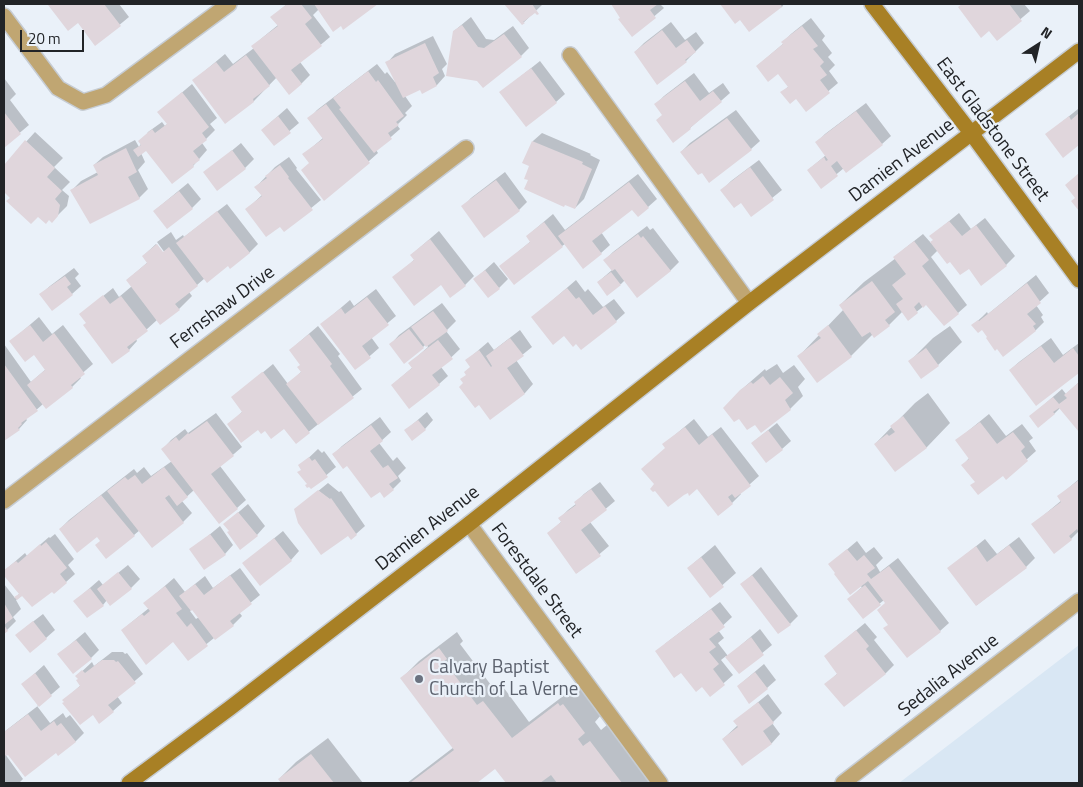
<!DOCTYPE html>
<html>
<head>
<meta charset="utf-8">
<style>
  body { margin:0 }
  #map { position:relative; width:1083px; height:787px; overflow:hidden; background:#eaf1f9; font-family:"Titillium Web",sans-serif }
  canvas { display:block }
  .frame { position:absolute; inset:0; border:5px solid #222427; pointer-events:none }
  .north { position:absolute; left:1013px; top:20px; width:50px; height:50px; -webkit-text-stroke:4px #eaf1f9; paint-order:stroke; rotate:35deg; font-size:14px; font-weight:700; line-height:20px; text-align:center; color:#222427 }
  .north::after { content:''; display:block; margin:auto; width:18px; height:22px; background:#222427; clip-path:polygon(50% 0,100% 100%,50% 72%,0 100%) }
  .scale { position:absolute; left:20px; top:30px; width:64px; height:22px; box-sizing:border-box; border:2px solid #222427; border-top:0; padding-left:6px; font-size:15px; line-height:18px; white-space:nowrap; color:#222427; -webkit-text-stroke:4px #eaf1f9; paint-order:stroke }
</style>
</head>
<body>
<div id="map">
<canvas width="1083" height="787"></canvas>
<div class="frame"></div>
<div class="north">N</div>
<div class="scale">20 m</div>
</div>
<script>
const context = document.querySelector('canvas').getContext('2d');
context.lineJoin = 'round';
function paint(path, color) {
  context.fillStyle = color;
  context.fill(path, 'evenodd');
}
function poly(rows) {
  const path = new Path2D();
  for (const r of rows) {
    path.moveTo(r[0], r[1]);
    for (let i = 2; i < r.length; i += 2) path.lineTo(r[i], r[i + 1]);
  }
  return path;
}
function strokePath(path, color, width, dash) {
  context.strokeStyle = color;
  context.lineWidth = width;
  context.lineCap = dash ? 'butt' : 'round';
  context.setLineDash(dash || []);
  context.stroke(path);
}
function label(font, color, halo, rows, align = 'center') {
  context.font = font + ' "Titillium Web",sans-serif';
  context.lineWidth = 4.5;
  context.setLineDash([]);
  context.textBaseline = 'middle';
  context.strokeStyle = halo;
  context.fillStyle = color;
  for (const [text, x, y, turn = 0] of rows) {
    context.save();
    context.translate(x, y);
    context.rotate((+turn || 0) * Math.PI / 180);
    context.textAlign = isNaN(turn) ? turn : align;
    if (halo) context.strokeText(text, 0, 0);
    context.fillText(text, 0, 0);
    context.restore();
  }
}
paint(poly([
  [1079,645,1079,783,899,783]
]), '#d9e7f4');
paint(poly([
  [51,4,119,4,129,17,95,45,78,22,49,5],
  [287,4,375,4,343,28,341,24,319,9,313,15,330,37,300,62,310,75,301,84,277,77,254,101,226,122,194,80,225,54,233,64,254,48,253,46,262,38,278,25,272,17],
  [507,4,543,4,522,24],
  [613,4,660,4,664,8,632,35],
  [722,4,784,4,782,7,740,18,735,22],
  [963,4,1024,4,1030,11,997,39,989,29,959,7],
  [471,17,486,39,494,40,513,26,529,48,521,56,478,80,454,31],
  [811,18,825,36,822,40,832,53,828,57,835,65,829,71,838,83,806,110,796,98,782,92,789,86,778,72,757,66,784,43,783,42,791,34],
  [671,22,685,40,696,32,704,43,686,61,635,52,644,43],
  [433,36,447,64,442,69,445,76,437,85,423,92,421,88,405,96,412,106,405,113,407,115,397,125,400,129,376,150,378,153,359,170,310,162,304,154,323,138,309,119,317,110,377,64,385,74,387,72,395,82,396,82,387,63,395,54],
  [540,61,565,94,556,102,501,92],
  [694,73,709,93,723,83,730,93,690,128,673,141,663,114,656,104,664,96],
  [4,78,16,94,10,100,29,125,4,146],
  [192,84,217,118,210,124,215,130,202,143,207,150,193,166,146,150,141,153,145,162,138,170,148,189,139,198,72,190,81,181,98,172,94,165,103,157,135,140,139,147,148,132,162,122,165,126,168,123,159,112],
  [866,103,891,136,882,144,844,168,821,187,808,170,826,155,817,142,825,134],
  [287,108,299,123,274,144,262,130],
  [1078,109,1079,111,1079,144,1063,156,1047,134],
  [736,110,760,141,751,149,702,171,681,152,690,143],
  [35,132,63,158,54,167,70,182,62,190,69,196,67,206,52,221,12,198,4,190,4,166],
  [542,133,591,154,590,155,600,160,584,199,575,208,529,179,533,141],
  [241,143,254,159,245,168,205,173],
  [289,157,297,168,296,169,321,200,284,230,280,225,247,209,262,195,256,187,275,167],
  [759,160,782,190,751,215,741,202,722,190,731,181],
  [505,172,527,202,519,210,463,207,471,198],
  [638,174,657,199,648,207,632,208,601,232,610,245,601,253,565,244,562,246,501,266,531,241,527,236,553,214,565,230],
  [188,183,201,199,192,208,154,211],
  [227,204,258,244,249,253,205,278,189,292,192,296,179,309,160,324,157,320,136,339,137,341,129,350,87,323,81,314,113,288,119,297,132,286,127,280,148,262,143,256,156,244,164,255,165,253,157,242,171,232,176,240,183,235,184,237],
  [959,213,971,229,985,218,1015,256,1006,265,969,267,950,260,938,250,931,257,967,305,958,313,926,304,908,319,902,312,889,325,873,334,851,356,818,381,799,356,844,309,840,305,864,282,896,258,904,249,923,234,931,243,934,240,931,236],
  [647,226,650,230,653,228,679,262,670,271,625,280,621,284,598,282,612,270,605,260,613,252],
  [439,231,474,276,465,285,394,278,415,259,411,255],
  [494,262,508,279,499,288,475,279],
  [74,268,79,274,75,278,81,286,72,294,41,294,50,286],
  [1036,275,1049,293,1036,305,1043,315,1041,317,1044,322,1036,330,1003,355,983,328,973,325,982,317,987,312,988,314],
  [576,280,585,292,588,289,603,307,614,299,625,313,616,321,576,342,533,317],
  [376,289,396,316,371,337,379,348,356,368,322,324,350,300,354,306],
  [442,303,456,321,446,331,460,349,441,367,448,376,439,384,392,385,413,367,410,363,428,347,426,344,423,347,391,344,399,335],
  [39,317,52,334,63,325,93,364,79,376,81,378,72,387,43,404,26,419,27,420,19,429,4,440,4,344,31,382,46,369,34,353,11,341],
  [318,326,340,354,338,356,362,389,296,442,284,427,265,430,229,424,243,411,233,397,273,364,288,384,302,371,302,364,290,350],
  [950,326,962,342,938,365,922,377,910,361,933,338],
  [520,330,532,347,516,360,533,384,525,393,490,418,464,383,471,366,467,360,488,342,494,350],
  [1051,338,1063,355,1079,343,1079,372,1036,404,1010,370,1019,362],
  [777,364,783,373,794,365,805,379,798,387,803,396,790,409,741,390,765,369,766,371],
  [1079,382,1079,431,1060,408,1054,414,1031,416,1062,389,1066,394],
  [928,393,950,423,927,447,895,471,875,444,915,403],
  [427,412,433,420,425,429,406,430],
  [216,413,242,447,220,466,246,500,237,508,194,490,182,501,192,513,183,522,140,530,134,535,101,541,97,536,60,529,69,520,134,469,137,473,144,467,151,476,172,461,163,449,171,440,185,429,188,433],
  [989,414,1006,436,1022,424,1033,438,1029,441,1036,451,1006,478,1004,474,976,482,963,465,970,457,957,440],
  [380,417,391,432,379,443,393,461,397,457,406,468,398,476,401,481,393,489,380,490,333,455,342,446],
  [694,419,708,437,721,427,759,476,740,493,741,494,732,503,718,514,697,488,688,492,656,484,666,447,664,444],
  [777,423,791,441,782,449,752,443],
  [318,449,322,453,324,451,336,467,311,488,300,466],
  [1079,479,1079,531,1071,539,1033,524,1062,500,1059,496],
  [600,482,615,501,590,522,609,546,577,573,549,533,562,521,560,518,568,510,576,504,576,502,584,494],
  [328,483,339,492,341,491,365,526,356,534,348,534,295,510],
  [248,504,265,526,257,535,230,531,225,524],
  [220,526,233,545,225,554,191,550],
  [283,531,299,551,291,560,244,563],
  [55,534,74,559,68,565,75,574,66,582,52,590,23,595,16,600,21,609,13,617,16,621,4,633,4,584,15,598,20,593,5,575,4,576,4,571,25,553,27,556,49,537,50,538],
  [1019,537,1035,558,1026,567,977,605,949,568,985,539,997,554],
  [857,541,866,553,874,547,883,558,876,565,880,572,898,558,949,623,940,631,890,624,886,603,884,600,863,617,849,599,862,587,837,573,830,564],
  [715,545,736,573,710,596,688,568],
  [128,565,140,579,131,588,107,600,103,605,75,601,99,580,103,585],
  [761,567,798,616,790,624,742,584],
  [240,568,260,595,239,612,242,616,233,625,215,639,214,638,188,659,174,640,122,630,149,608,145,603,174,578,185,592,205,576,213,588],
  [193,609,199,617,196,619,190,611],
  [720,602,732,617,718,630,724,638,718,643,728,656,760,629,772,645,739,672,726,656,721,660,733,675,710,695,703,685,681,671,657,652,666,643],
  [43,614,55,630,46,638,26,627],
  [865,623,877,637,874,640,894,665,886,673,844,705,826,684,838,673,825,656],
  [85,632,99,650,91,658,59,654],
  [457,632,463,641,460,644,494,689,501,684,529,722,575,687,577,690,580,688,601,715,595,722,601,730,607,725,652,783,508,783,495,767,475,783,407,783,454,747,402,678,419,661],
  [112,652,123,652,125,654,127,653,143,674,117,696,122,703,113,711,93,714,64,700,81,685,77,676,92,662,94,666],
  [764,664,776,680,767,688,738,686],
  [44,665,60,687,39,705,23,684],
  [768,694,782,713,772,723,780,734,772,743,742,764,723,739,738,725,735,721],
  [39,705,37,706,50,723,63,713,66,718,70,715,84,733,75,742,56,752,6,753,5,754,23,779,19,783,4,783,4,732],
  [328,738,363,783,282,783,279,779,296,762]
]), '#0003');
paint(poly([
  [49,4,104,4,121,26,95,46,78,23,68,31,48,5],
  [287,4,301,4,312,18,305,24,322,46,291,70,302,84,289,95,251,46,278,26,270,17],
  [314,4,378,4,343,30,341,26,333,32],
  [504,4,532,4,539,14,537,15,535,13,523,22,525,23,522,25],
  [611,4,658,4,650,10,656,18,632,37,618,19,620,18],
  [720,4,780,4,782,7,749,32,740,20,735,24],
  [962,4,1009,4,1022,21,997,41,989,31,981,38,958,7],
  [462,25,478,47,484,48,504,34,522,57,483,88,477,81,446,76,453,31],
  [802,26,818,46,813,49,824,62,820,66,827,75,820,80,830,93,806,112,796,99,790,104,780,92,788,87,778,74,768,82,756,66,783,44,781,42],
  [662,30,676,48,687,40,696,52,685,60,687,62,657,85,634,52],
  [425,43,439,73,433,77,437,86,422,94,420,90,403,98,385,62],
  [246,55,270,86,253,99,254,102,225,124,192,80,216,62,224,72],
  [531,68,557,103,526,127,499,92],
  [368,71,376,82,378,80,404,116,396,122,399,125,388,133,392,139,374,153,339,109,341,108,333,98],
  [685,81,700,101,713,91,722,102,690,128,691,129,673,143,656,120,662,115,654,104],
  [182,92,209,127,202,133,207,140,193,151,200,160,193,165,194,167,172,184,146,151,138,157,133,150,141,145,138,141,152,129,155,133,167,124,157,112],
  [326,104,370,163,324,201,301,170,309,163,302,154,323,139,307,118],
  [856,111,883,145,846,173,837,161,831,166,838,176,821,189,807,170,824,157,826,161,828,160,815,142],
  [4,112,21,134,4,148],
  [1079,113,1079,145,1063,158,1045,134,1069,116,1071,120],
  [278,116,291,133,274,146,261,130],
  [727,118,752,150,709,183,702,173,698,175,680,152],
  [25,140,55,168,47,177,62,191,55,199,60,205,58,216,52,223,49,220,46,224,38,217,31,224,6,201,10,198,4,192,4,165],
  [532,141,583,162,582,164,592,169,575,209,565,205,564,207,524,189,528,180,524,179,529,166,522,163],
  [126,148,137,172,128,177,140,199,90,224,70,190,98,175,93,165],
  [232,150,246,169,217,191,203,172],
  [280,165,289,177,288,178,313,210,284,232,280,227,266,237,245,209,262,196,254,187,267,178,265,176],
  [750,167,774,200,751,217,741,203,734,208,720,190],
  [1079,173,1079,211,1071,201,1075,198,1065,185],
  [496,180,520,211,484,238,461,206],
  [629,182,649,208,638,217,632,210,592,241,602,254,583,269,558,236],
  [179,191,193,209,167,229,153,211],
  [217,211,250,253,230,269,228,266,207,283,176,243],
  [949,221,962,236,976,225,1007,266,981,286,969,269,960,275,950,262,947,264,930,242,933,240,929,236],
  [544,222,563,247,514,285,499,266,530,242,526,236],
  [638,234,641,238,643,236,671,271,637,298,615,269,612,271,603,260],
  [430,239,466,286,450,298,441,285,414,306,392,277,414,260,410,255],
  [914,241,929,260,922,266,959,314,944,326,926,305,923,308,919,302,914,307,918,313,908,321,896,304,903,299,892,285,906,274,893,257],
  [157,244,163,252,169,247,198,286,175,304,180,310,160,325,126,280,147,263,142,256],
  [485,270,500,289,488,298,473,279],
  [611,272,621,285,607,296,597,282],
  [65,276,71,284,67,287,73,295,52,311,39,294],
  [872,281,895,312,885,320,890,326,874,338,870,332,862,337,839,305],
  [1027,283,1041,303,1027,314,1036,324,1033,326,1036,331,1003,357,997,349,995,351,986,338,987,337,982,330,978,333,971,325,978,320,979,321],
  [567,288,576,299,579,297,593,315,605,306,617,322,581,350,576,344,573,347,564,336,553,345,531,317],
  [103,295,110,304,121,296,148,331,127,347,130,351,112,364,83,325,86,323,79,314],
  [367,297,389,325,362,346,371,358,355,370,320,324,341,308,345,314],
  [433,311,448,331,426,347,411,327],
  [30,325,43,342,54,333,85,374,71,385,73,388,46,409,27,385,45,370,34,355,25,362,9,341],
  [828,325,852,357,817,383,797,356,821,338,817,334],
  [409,329,424,348,404,364,389,344],
  [309,334,332,364,330,366,354,398,318,425,286,384,301,372,297,367,300,365,289,350],
  [510,338,524,356,507,368,525,394,490,420,479,405,475,408,459,387,463,383,460,379,466,375,464,372,470,367,465,360,479,350,491,367,492,366,486,356],
  [438,340,453,359,432,375,440,385,409,409,391,385,412,368,408,363],
  [1041,346,1054,363,1073,348,1079,356,1079,373,1036,406,1009,370],
  [926,348,939,366,921,379,908,361],
  [4,364,38,411,21,423,22,424,18,428,20,430,4,441],
  [262,372,263,372,310,433,296,444,284,429,271,439,265,431,261,434,258,430,241,443,227,424,242,412,231,397],
  [763,376,770,385,780,377,793,393,785,400,791,410,761,433,755,425,747,430,739,419,734,422,723,408,740,390,751,382,753,384],
  [1079,382,1079,432,1059,408,1053,412,1055,414,1038,428,1029,416,1053,397,1059,404,1067,398,1064,395],
  [903,416,927,448,895,472,874,444,887,434,889,436,895,432,890,426],
  [418,420,426,430,412,441,404,430],
  [207,421,234,456,211,474,238,509,219,524,161,449,176,437,179,441,188,433,189,434],
  [980,422,997,444,1013,432,1025,447,1021,451,1028,461,1006,480,1003,476,978,495,970,485,975,482,961,465,969,459,955,440],
  [371,425,383,441,370,451,383,468,388,465,398,478,389,484,394,490,384,498,380,492,371,498,347,466,343,469,332,454],
  [685,427,699,445,712,434,751,486,735,498,732,494,728,497,733,504,718,516,697,489,689,496,688,493,684,495,668,507,655,491,653,492,650,489,654,484,641,469,665,448,662,444],
  [768,430,783,450,766,463,751,443],
  [309,457,312,461,315,459,328,477,311,489,309,487,307,488,305,485,307,484,297,472,301,470,298,465],
  [164,467,188,497,177,506,169,495,165,498,184,523,152,548,107,491,125,477,128,480,135,475,142,484],
  [1079,480,1079,533,1077,529,1069,536,1072,540,1054,554,1031,524,1061,502,1057,496],
  [591,489,607,510,581,530,601,556,576,574,547,533,561,522,558,518,576,505,574,502],
  [318,490,330,499,331,498,357,535,351,540,348,536,321,555,298,523,294,509],
  [101,495,135,536,106,559,95,545,100,541,97,537,77,553,59,529],
  [238,512,258,536,240,550,227,532,229,531,223,524],
  [210,534,226,555,204,570,189,549],
  [274,538,292,561,260,586,242,563],
  [46,542,67,568,60,574,67,583,54,594,52,592,32,607,22,596,17,600,14,597,19,594,5,577,4,578,4,570,16,561,18,563,40,544,41,546],
  [1009,545,1027,568,976,606,947,568,976,546,987,562],
  [847,549,857,561,864,555,875,568,867,574,871,579,889,566,941,632,907,658,883,628,888,625,877,610,885,603,868,581,850,595,834,574,835,573,828,564],
  [701,557,724,587,710,598,687,568],
  [118,572,132,589,110,606,97,589],
  [230,575,252,604,230,621,234,626,215,640,192,610,191,611,179,596,195,584,204,595],
  [752,575,791,625,778,634,740,584],
  [865,585,881,605,863,619,847,599],
  [165,586,182,609,176,613,187,627,191,623,208,646,188,661,173,642,146,665,121,630,142,614,144,616,150,611,143,603],
  [90,588,104,606,87,618,73,601],
  [4,603,13,618,4,625,8,631,4,634],
  [711,609,725,627,709,639,716,647,709,652,719,664,713,669,725,685,710,697,702,687,696,692,681,673,674,678,655,651],
  [33,621,47,639,30,653,15,635],
  [856,630,869,646,866,649,886,674,844,707,824,684,837,674,824,656],
  [751,637,764,655,739,674,725,657],
  [76,640,92,659,73,674,57,654],
  [439,648,447,659,444,661,477,705,483,701,512,738,558,703,560,706,563,704,585,733,578,739,583,746,590,741,622,783,557,783,551,775,540,783,506,783,495,769,477,783,410,783,454,750,400,678],
  [102,660,114,660,116,662,118,661,136,683,108,705,114,712,99,724,93,715,80,725,62,703,64,702,62,700,80,686,76,680,78,679,75,676,82,670,85,673],
  [755,672,768,689,749,704,737,686],
  [35,673,52,696,39,707,21,684],
  [758,702,774,723,763,731,772,744,742,766,722,739,738,727,733,721],
  [28,714,41,731,54,721,57,726,61,723,76,742,58,756,56,753,25,777,8,755,6,756,4,753,4,732],
  [311,754,334,783,281,783,278,779]
]), '#e0d6dc');
const street = poly([
  [4,16,58,88,83,102,106,95,229,4],
  [570,55,749,303],
  [4,501,466,148],
  [469,524,660,783],
  [843,783,1079,601]
]);
const secondary = poly([
  [872,4,971,133,1079,280],
  [129,783,230,708,469,524,749,303,1079,51]
]);
strokePath(street, '#c6ccd3', 18);
strokePath(secondary, '#c6ccd3', 18);
strokePath(street, '#c0a672', 15);
strokePath(secondary, '#a88025', 15);
for (const [x, y, r, color] of [
  [419,679,5,"#6b7280"]
]) {
  const dot = new Path2D();
  dot.arc(x, y, r, 0, 2 * Math.PI);
  context.fillStyle = color;
  context.fill(dot);
  strokePath(dot, '#eaf1f9', 2);
}
label('19px', '#222427', '#eaf1f9', [
  ["East Gladstone Street",992,130,53],
  ["Damien Avenue",902,161,-37],
  ["Fernshaw Drive",223,308,-37],
  ["Damien Avenue",428,529,-38],
  ["Forestdale Street",536,581,53],
  ["Sedalia Avenue",949,676,-38]
]);
label('19px', '#5b616d', '#eaf1f9', [
  ["Calvary Baptist",429,668],
  ["Church of La Verne",429,690]
], 'left');
</script>
</body>
</html>
